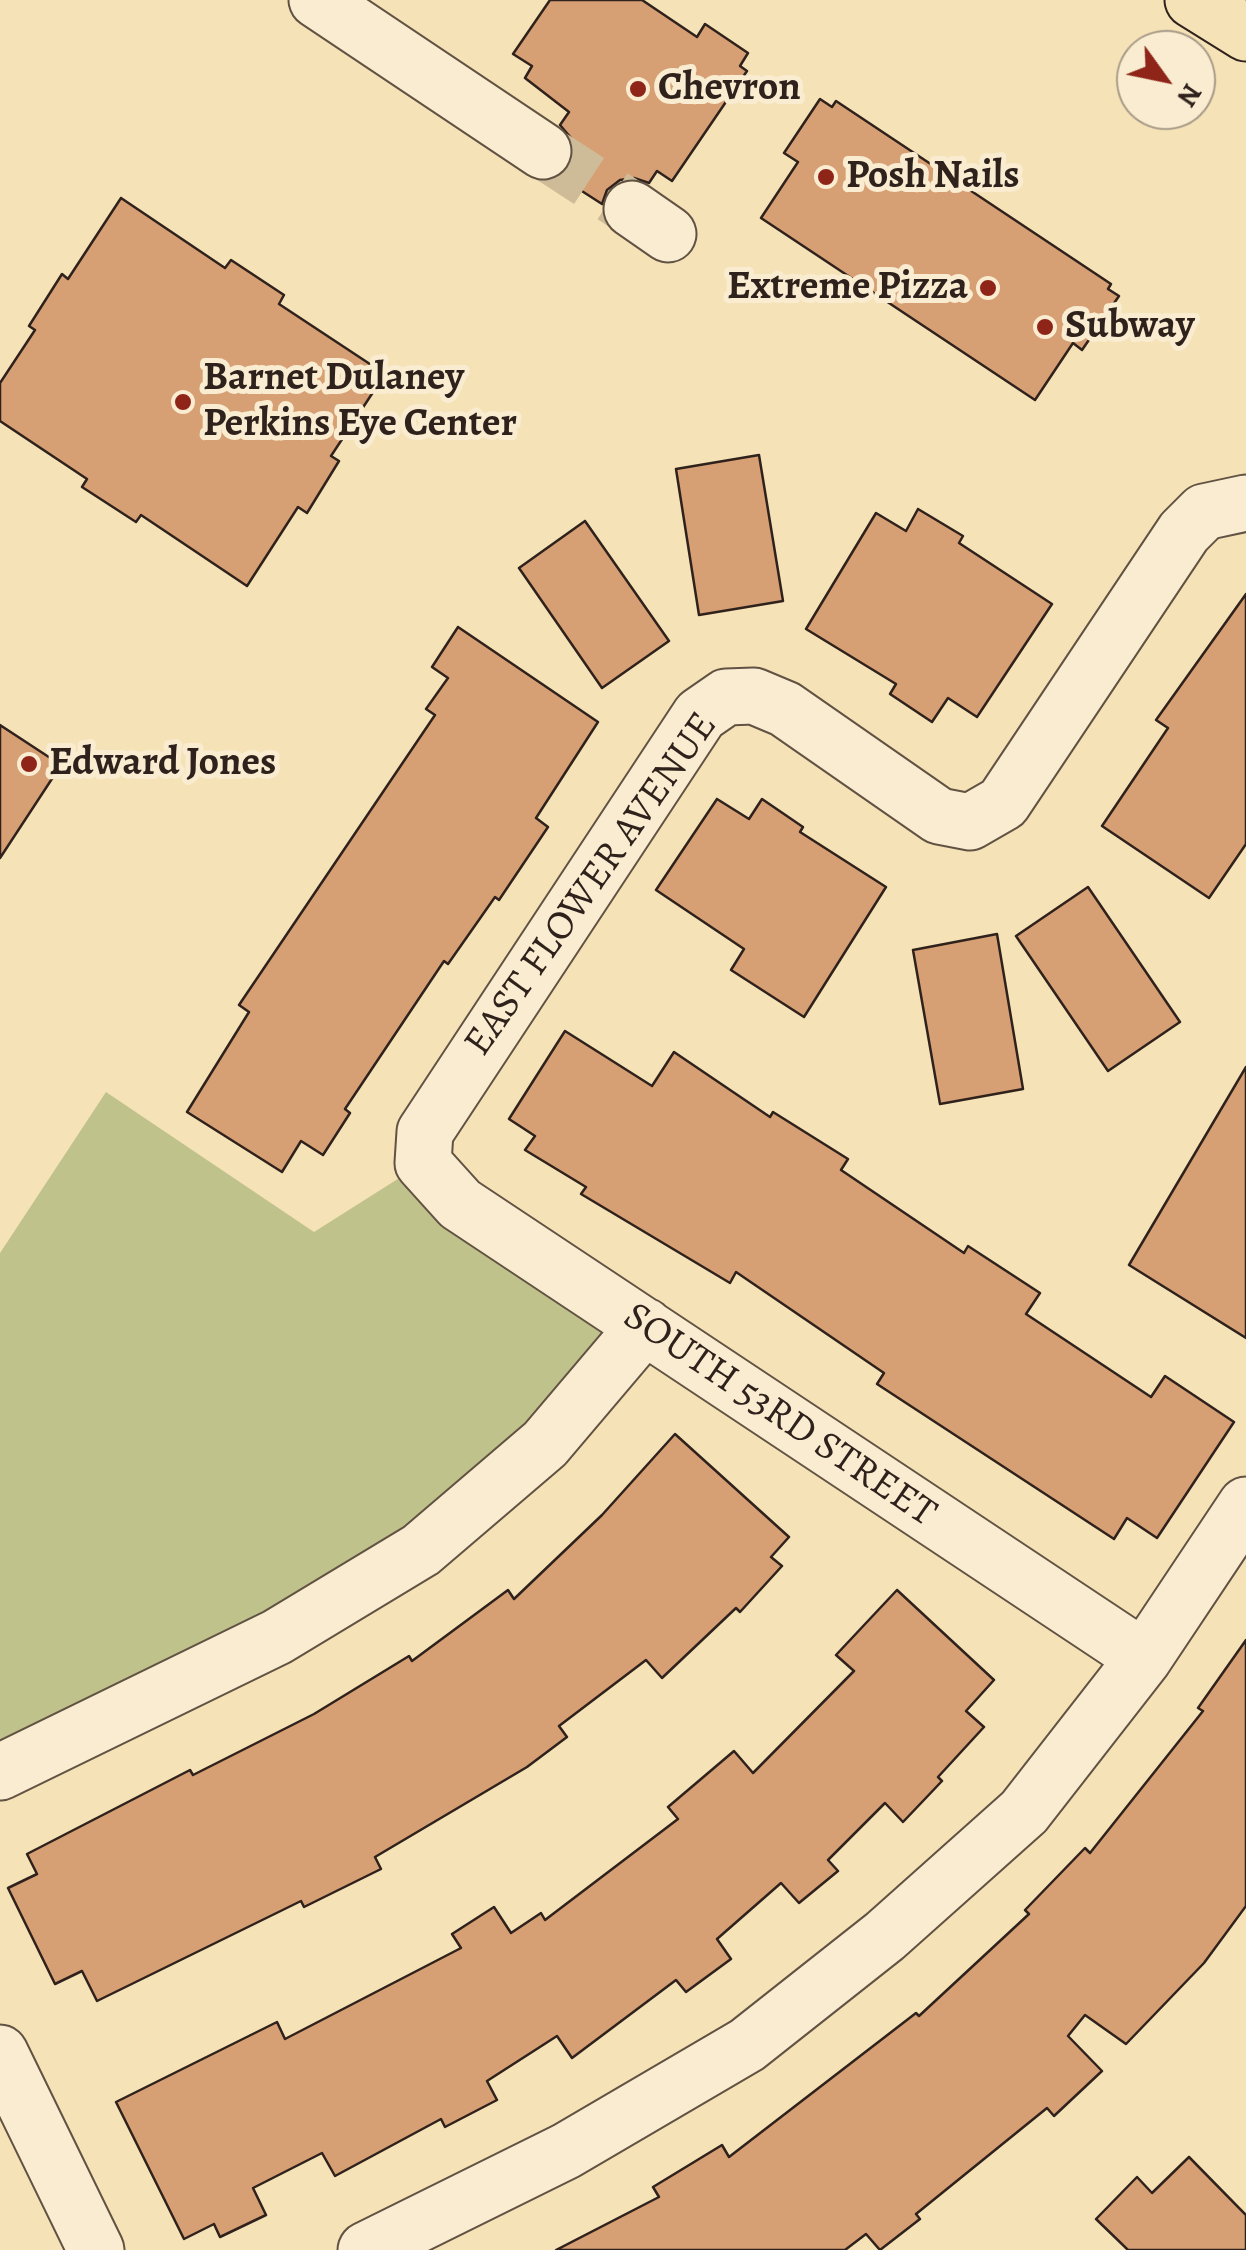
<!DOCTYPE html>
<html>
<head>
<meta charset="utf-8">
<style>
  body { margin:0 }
  #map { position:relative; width:1246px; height:2250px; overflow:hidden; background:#f6e2b7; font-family:Alegreya,serif }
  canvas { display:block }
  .north { position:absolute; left:1116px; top:30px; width:100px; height:100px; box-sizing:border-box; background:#f9ecd0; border:2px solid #a89b88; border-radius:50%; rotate:123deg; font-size:28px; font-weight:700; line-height:40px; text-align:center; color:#2f221c }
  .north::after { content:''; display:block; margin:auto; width:35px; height:45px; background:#8f2418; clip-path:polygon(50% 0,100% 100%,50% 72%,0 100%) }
</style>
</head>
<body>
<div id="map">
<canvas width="1246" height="2250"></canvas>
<div class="north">N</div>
</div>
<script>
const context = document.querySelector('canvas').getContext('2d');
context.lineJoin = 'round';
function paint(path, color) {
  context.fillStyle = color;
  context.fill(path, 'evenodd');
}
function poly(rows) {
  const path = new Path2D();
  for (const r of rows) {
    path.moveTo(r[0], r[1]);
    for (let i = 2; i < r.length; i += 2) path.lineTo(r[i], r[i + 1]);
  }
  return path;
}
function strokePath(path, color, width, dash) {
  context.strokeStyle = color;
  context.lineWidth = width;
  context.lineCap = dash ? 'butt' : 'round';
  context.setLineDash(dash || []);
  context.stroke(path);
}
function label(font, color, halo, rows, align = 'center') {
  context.font = font + ' Alegreya,serif';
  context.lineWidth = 10;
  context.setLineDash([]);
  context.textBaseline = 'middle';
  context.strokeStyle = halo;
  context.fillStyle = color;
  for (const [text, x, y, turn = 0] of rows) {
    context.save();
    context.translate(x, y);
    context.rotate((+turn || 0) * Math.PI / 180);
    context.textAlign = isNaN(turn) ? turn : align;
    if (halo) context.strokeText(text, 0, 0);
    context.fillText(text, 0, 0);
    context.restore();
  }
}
paint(poly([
  [106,1092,314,1232,423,1163,645,1326,545,1444,0,1772,0,1253]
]), '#c0c28c');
const building = poly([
  [550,0,642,0,697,37,705,24,748,53,740,66,747,71,672,181,657,171,649,183,634,178,620,180,607,190,602,204,560,177,574,154,571,138,560,125,569,112,525,78,532,66,513,54,550,0],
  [820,99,832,107,836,101,1111,284,1108,289,1119,296,1082,350,1073,343,1035,400,761,218,798,162,784,153,820,99],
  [121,198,225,268,231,260,284,295,279,304,385,374,331,456,339,461,307,513,298,507,247,586,141,515,136,522,82,487,87,479,0,421,0,383,35,330,29,326,62,274,68,279,121,198],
  [759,455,783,601,699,615,676,469,759,455],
  [918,509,963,536,959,543,1052,604,977,717,948,698,932,722,890,694,896,684,806,629,876,513,906,531,918,509],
  [585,521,669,641,602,688,519,568,585,521],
  [1246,594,1246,844,1209,898,1102,826,1168,728,1156,720,1246,594],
  [458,627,598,722,536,818,548,827,499,900,495,897,448,964,444,961,345,1109,350,1113,323,1155,301,1141,282,1172,187,1112,249,1012,239,1005,435,715,426,709,448,678,432,667,458,627],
  [0,725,61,765,0,858,0,725],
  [717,799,749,819,762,799,803,827,800,832,886,887,804,1017,731,970,744,949,656,890,717,799],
  [1088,887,1180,1022,1108,1071,1016,936,1088,887],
  [997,934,1023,1089,940,1104,913,950,997,934],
  [565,1031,652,1086,674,1052,770,1117,773,1112,848,1159,841,1170,964,1253,968,1246,1040,1293,1026,1314,1151,1397,1165,1376,1234,1422,1157,1538,1127,1518,1114,1539,877,1384,884,1373,736,1272,730,1283,581,1194,586,1187,525,1150,535,1136,509,1119,565,1031],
  [1246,1067,1246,1338,1129,1265,1246,1067],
  [675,1434,789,1537,771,1557,782,1566,740,1612,736,1608,662,1678,646,1660,559,1726,567,1737,527,1767,375,1857,381,1869,304,1907,301,1901,97,2001,82,1971,55,1984,8,1888,37,1874,27,1854,190,1770,193,1775,314,1714,409,1656,412,1661,508,1590,514,1599,602,1515,675,1434],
  [897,1590,994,1680,966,1711,984,1727,938,1777,942,1781,903,1822,885,1803,828,1860,838,1871,799,1903,781,1883,717,1939,731,1959,686,1992,676,1980,572,2058,557,2036,487,2081,497,2100,445,2127,441,2119,335,2176,322,2153,253,2188,266,2215,220,2237,214,2224,184,2239,116,2102,277,2022,285,2039,461,1948,452,1934,494,1907,511,1933,541,1913,545,1920,678,1819,668,1807,734,1751,753,1773,854,1671,836,1655,897,1590],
  [1246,1640,1246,1906,1204,1963,1126,2044,1085,2015,1068,2036,1102,2071,1054,2116,1047,2108,916,2214,920,2219,880,2250,866,2234,845,2250,556,2250,659,2197,653,2187,722,2145,729,2157,916,2013,919,2016,1029,1914,1025,1910,1085,1848,1090,1853,1203,1711,1198,1708,1246,1640],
  [1189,2157,1246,2215,1246,2250,1128,2250,1096,2219,1137,2177,1152,2193,1189,2157]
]);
paint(building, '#d79f74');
strokePath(building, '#2f221c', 2.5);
strokePath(poly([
  [543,151,632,209]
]), '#cebc98', 55, [55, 28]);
const minor = poly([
  [317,0,543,151],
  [632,209,668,234],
  [1144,1658,460,1204,423,1163,425,1132,700,715,726,697,754,696,785,709,939,816,970,822,1003,803,1184,532,1204,512,1246,503],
  [0,1772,277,1637,421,1550,545,1444,645,1326],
  [0,2053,96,2250],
  [366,2250,566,2151,747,2045,885,1936,1024,1812,1144,1658,1246,1505]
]);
const major = poly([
  [1193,0,1246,33]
]);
strokePath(minor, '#615243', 59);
strokePath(major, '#2f221c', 59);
strokePath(minor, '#f9ecd0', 55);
strokePath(major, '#f6e2b7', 55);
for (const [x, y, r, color] of [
  [638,89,10,"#8f2418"],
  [826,177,10,"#8f2418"],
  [988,288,10,"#8f2418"],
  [1045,327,10,"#8f2418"],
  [183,402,10,"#8f2418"],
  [29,764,10,"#8f2418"]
]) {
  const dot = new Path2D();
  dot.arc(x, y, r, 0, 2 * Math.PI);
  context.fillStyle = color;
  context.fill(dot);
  strokePath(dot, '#f9ecd0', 4);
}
label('bold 40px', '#2f221c', '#f9ecd0', [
  ["Chevron",658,89],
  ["Posh Nails",846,177],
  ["Extreme Pizza",968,288,"right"],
  ["Subway",1065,327],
  ["Barnet Dulaney",203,379],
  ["Perkins Eye Center",203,425],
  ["Edward Jones",49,764]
], 'left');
label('40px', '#2f221c', '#f9ecd0', [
  ["EAST FLOWER AVENUE",592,885,-55],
  ["SOUTH 53RD STREET",779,1416,34]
]);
</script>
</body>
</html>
